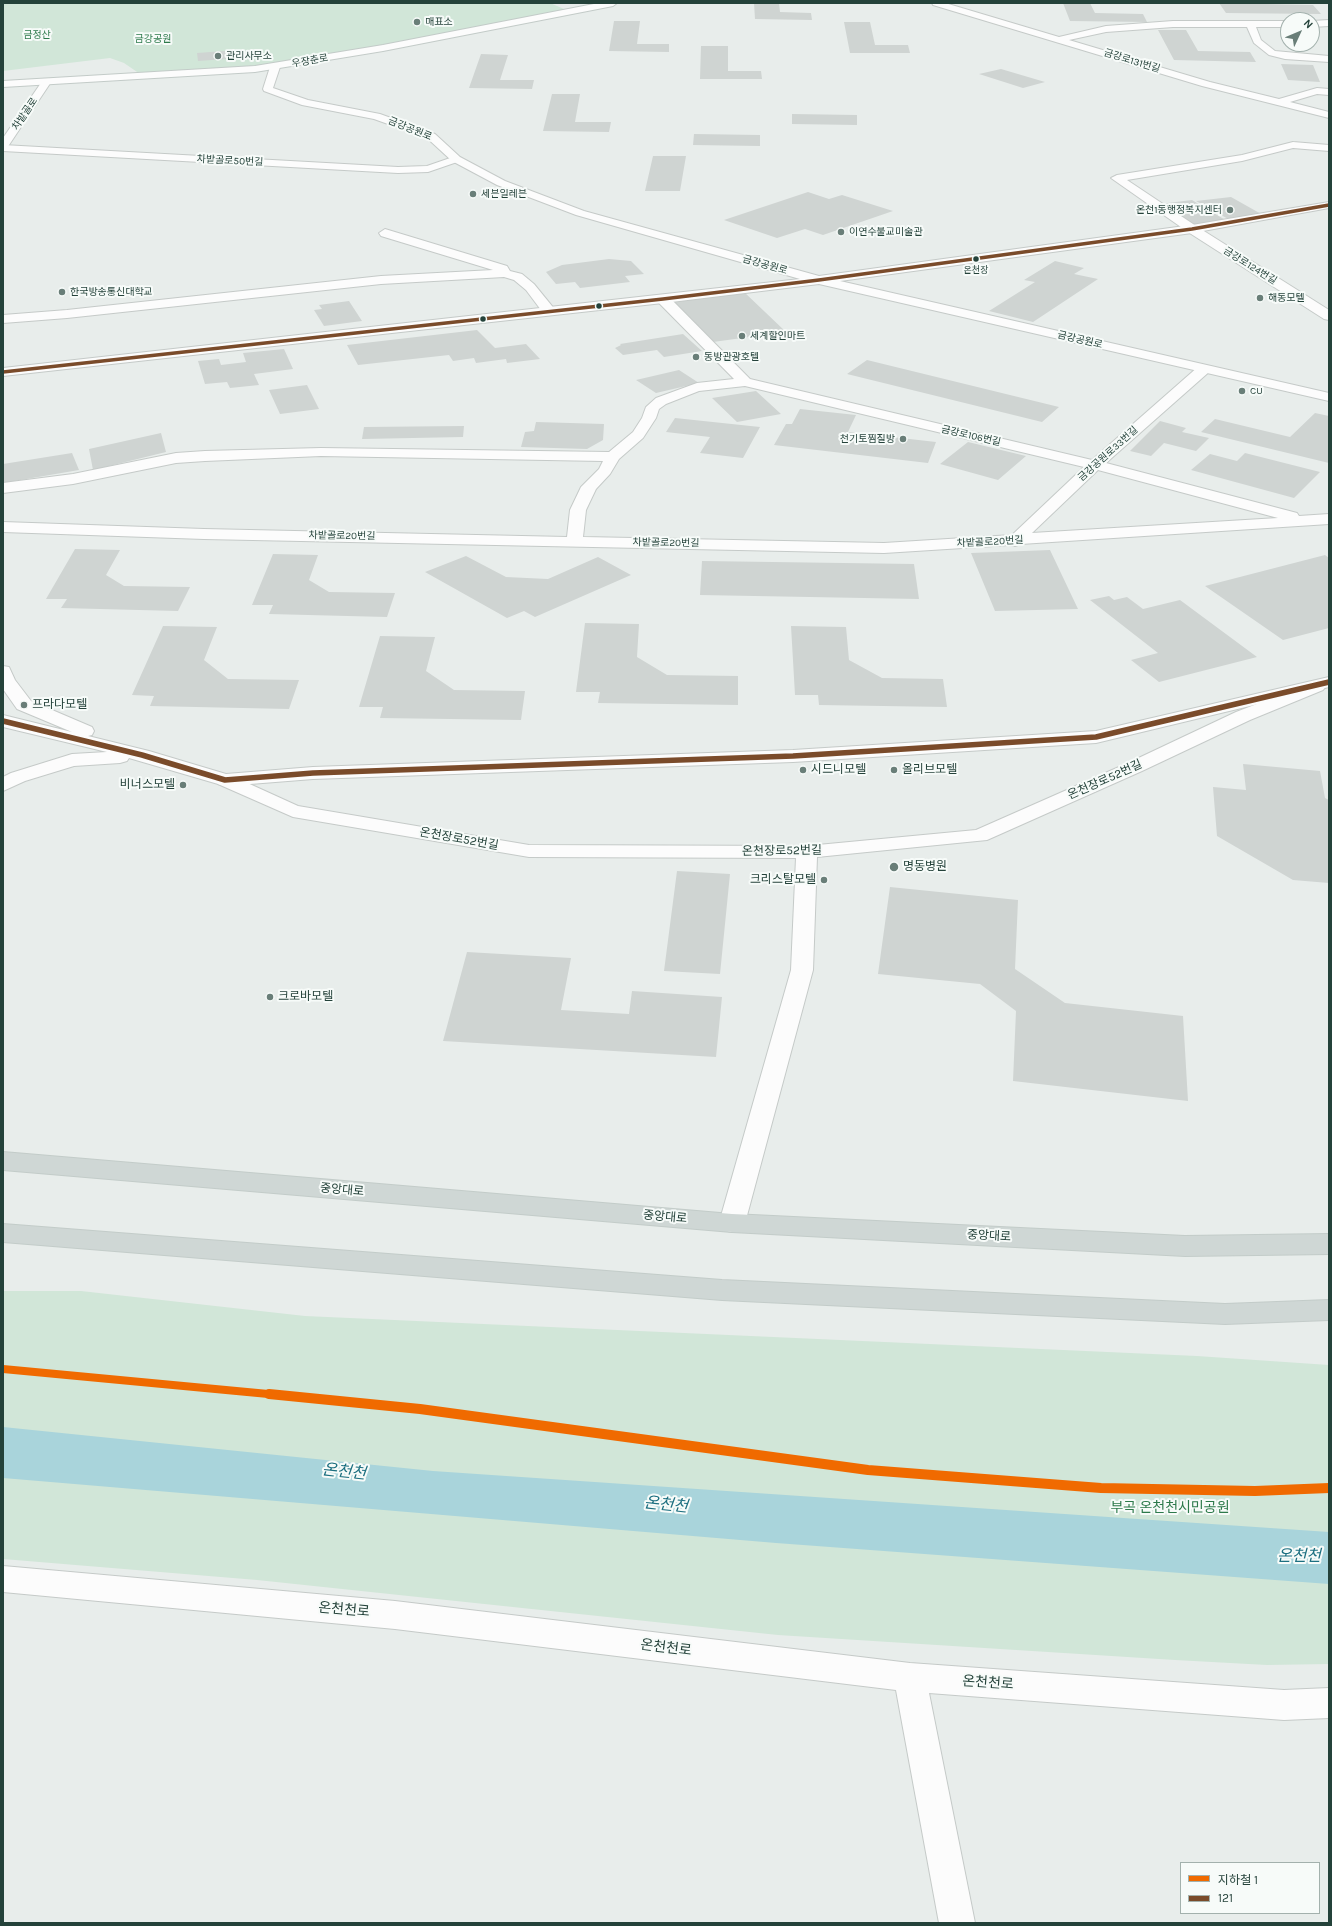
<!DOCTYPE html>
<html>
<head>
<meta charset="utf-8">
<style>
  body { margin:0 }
  #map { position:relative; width:1332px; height:1926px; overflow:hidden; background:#e8edeb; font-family:Karla,"Noto Sans KR",sans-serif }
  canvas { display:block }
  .frame { position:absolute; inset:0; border:4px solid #24423a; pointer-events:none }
  .legend { position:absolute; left:1180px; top:1862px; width:140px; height:52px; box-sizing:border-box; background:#f7fbf9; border:1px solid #a3b1ad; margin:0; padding:5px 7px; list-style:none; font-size:12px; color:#24423a }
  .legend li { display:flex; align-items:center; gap:8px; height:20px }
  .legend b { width:20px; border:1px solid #a3b1ad }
  .north { position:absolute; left:1280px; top:12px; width:40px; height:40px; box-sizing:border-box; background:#f7fbf9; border:1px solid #a3b1ad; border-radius:50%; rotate:46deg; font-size:11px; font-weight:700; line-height:16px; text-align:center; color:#24423a }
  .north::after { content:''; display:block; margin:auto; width:14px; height:18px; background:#697e78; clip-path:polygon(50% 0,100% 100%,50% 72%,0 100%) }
</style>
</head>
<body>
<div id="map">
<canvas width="1332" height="1926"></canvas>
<div class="frame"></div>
<ul class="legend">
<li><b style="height:5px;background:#f06a00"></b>지하철 1</li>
<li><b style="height:5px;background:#7a4b2a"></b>121</li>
</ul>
<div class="north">N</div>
</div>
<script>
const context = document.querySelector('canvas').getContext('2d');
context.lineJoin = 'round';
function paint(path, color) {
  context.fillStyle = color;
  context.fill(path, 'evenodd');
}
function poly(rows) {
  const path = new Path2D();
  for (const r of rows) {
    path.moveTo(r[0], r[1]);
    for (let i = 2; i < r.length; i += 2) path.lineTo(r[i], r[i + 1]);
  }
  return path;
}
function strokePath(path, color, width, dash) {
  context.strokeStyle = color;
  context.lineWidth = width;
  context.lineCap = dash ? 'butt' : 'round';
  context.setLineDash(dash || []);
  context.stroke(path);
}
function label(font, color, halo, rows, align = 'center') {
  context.font = font + ' Karla,"Noto Sans KR",sans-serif';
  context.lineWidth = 4;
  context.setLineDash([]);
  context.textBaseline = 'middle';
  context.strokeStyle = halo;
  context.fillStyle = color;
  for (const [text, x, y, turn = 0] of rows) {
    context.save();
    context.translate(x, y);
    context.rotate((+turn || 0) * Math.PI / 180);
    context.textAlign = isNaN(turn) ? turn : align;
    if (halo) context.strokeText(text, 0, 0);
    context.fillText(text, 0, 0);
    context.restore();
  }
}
paint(poly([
  [3,3,550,3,571,12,275,67,143,76,124,63,110,58,3,71],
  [3,1291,81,1291,305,1316,1197,1356,1329,1365,1329,1664,1267,1665,1175,1660,778,1635,257,1580,3,1559]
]), '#d1e6d8');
paint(poly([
  [3,1427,433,1471,1329,1532,1329,1584,776,1543,3,1478]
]), '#a9d4db');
paint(poly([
  [754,3,779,3,780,12,811,13,812,20,755,19],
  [1063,3,1090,3,1095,13,1143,14,1147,22,1070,21],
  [1219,3,1313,5,1321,14,1226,13],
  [614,21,640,21,637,44,669,44,669,52,609,51],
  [844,22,870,22,875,45,908,45,910,53,850,53],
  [1158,30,1186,30,1198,51,1250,52,1256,62,1174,60],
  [701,46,728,46,728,71,761,71,762,79,700,79],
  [238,50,240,58,198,61,197,53],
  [481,54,508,55,500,80,534,80,532,89,469,88],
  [1281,64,1313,65,1320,82,1288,80],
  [1001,69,1045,82,1023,88,979,74],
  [552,94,580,94,575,122,611,122,609,132,543,131],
  [792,114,857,115,857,125,792,124],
  [694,134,760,135,760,146,693,145],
  [653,156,686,156,680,191,645,191],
  [808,192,829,199,842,195,893,211,823,235,805,229,777,238,724,220],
  [1231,197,1263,215,1230,220,1196,201],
  [1192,200,1227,221,1194,225,1160,204],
  [609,259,631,261,644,274,625,276,630,282,580,288,575,282,556,284,546,272,562,265],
  [1055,261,1084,268,1074,274,1098,279,1033,322,989,311,1035,282,1024,280],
  [743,291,786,332,713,342,673,301],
  [349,301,362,321,324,326,314,310,322,309,319,305],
  [477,330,495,348,526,344,540,359,507,363,506,359,476,363,474,358,453,361,449,355,358,365,347,345],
  [683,334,702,351,664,357,657,350,623,355,615,348,621,345,620,344],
  [284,349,293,369,254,374,259,385,230,388,227,382,205,384,198,361,219,359,221,365,246,362,243,353],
  [867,360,1059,407,1042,422,847,374],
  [679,370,699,383,656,393,636,380],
  [307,385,319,409,280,414,269,390],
  [756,391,781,414,737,422,712,398],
  [800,409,856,415,848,432,936,442,928,463,774,445,786,424,792,424],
  [1315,413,1329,416,1329,463,1201,432,1215,419,1290,437],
  [675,418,760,427,743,458,700,453,710,437,666,432],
  [1160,421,1186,428,1182,432,1209,438,1196,451,1164,443,1151,456,1130,451],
  [536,422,604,424,603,440,587,449,521,447,525,432,534,431],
  [464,426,463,437,362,439,364,427],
  [161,433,166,452,93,470,89,449],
  [968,442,1026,456,998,480,940,464],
  [72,453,79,470,3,483,3,464],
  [1245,453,1320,472,1294,498,1191,470,1210,454,1237,461],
  [75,549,120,550,106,575,124,586,190,587,178,611,61,608,67,599,46,599],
  [1050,550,1078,609,995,611,971,553],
  [273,554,318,555,309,580,329,592,395,593,387,617,269,614,273,605,252,605],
  [1325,555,1329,558,1329,628,1283,640,1205,586],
  [466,556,506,577,548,579,598,557,631,575,535,617,524,611,507,618,425,572],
  [702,561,914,564,919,599,700,595],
  [1109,596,1114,600,1127,597,1143,609,1180,600,1257,657,1159,682,1131,660,1158,653,1090,600],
  [585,623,639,624,637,657,667,675,738,676,738,705,598,703,600,692,576,692],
  [163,626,217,627,204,660,228,679,299,680,289,709,150,706,154,696,132,695],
  [791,626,846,627,849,660,882,678,943,679,947,707,819,705,818,695,795,695],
  [380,636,435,637,426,671,454,690,525,691,521,720,380,718,383,707,359,707],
  [1243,764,1320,771,1325,798,1329,800,1329,883,1293,880,1217,836,1213,787,1246,790],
  [677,871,730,874,720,974,664,971],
  [890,887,1018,900,1015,969,1065,1003,1183,1016,1188,1101,1013,1081,1016,1011,980,984,878,974],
  [467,952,571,958,561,1010,629,1014,632,991,722,997,716,1057,443,1041]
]), '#cfd4d2');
const minor = poly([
  [932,3,945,3,1059,37,1106,26,1173,21,1288,21,1288,27,1256,27,1261,40,1275,51,1329,56,1329,62,1285,59,1269,55,1254,43,1247,27,1173,27,1106,32,1069,40,1210,82,1279,99,1317,88,1329,89,1329,95,1317,94,1290,102,1329,112,1329,118,1202,86,933,5,932,3],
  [1329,20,1329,26,1312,27,1312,21,1329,20],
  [1293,142,1329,145,1329,151,1293,148,1242,161,1127,180,1196,226,1329,310,1329,320,1324,319,1188,232,1111,178,1117,175,1242,155,1293,142],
  [3,145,398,167,427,166,456,156,461,159,460,161,428,172,398,173,3,151,3,145],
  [385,229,507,266,510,271,522,274,534,284,556,311,549,315,544,314,526,290,514,280,504,277,381,284,67,318,3,323,3,315,67,310,381,276,493,270,381,236,379,233,385,229],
  [663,295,668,296,750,379,1092,460,1199,366,1209,366,1211,369,1209,372,1106,463,1297,513,1299,516,1329,514,1329,524,1021,544,1015,546,1010,545,884,553,204,539,3,532,3,522,204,529,567,537,570,510,581,487,599,469,603,461,321,456,205,461,176,463,73,484,3,493,3,483,73,474,176,453,205,451,321,448,609,452,633,432,642,418,646,407,656,398,697,383,734,379,658,302,657,299,663,295],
  [745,386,1084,467,1012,535,884,543,583,537,586,510,596,489,610,474,619,459,643,438,656,418,659,409,666,404,699,391,745,386],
  [1098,470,1278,518,1032,533,1098,470],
  [1317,681,1323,682,1326,686,1323,690,1250,720,1142,771,987,840,817,857,813,970,745,1223,741,1230,732,1232,723,1230,719,1223,791,970,796,858,529,857,293,817,218,784,215,780,218,776,225,774,232,776,298,806,529,845,807,846,976,830,1128,763,1236,712,1317,681],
  [3,1566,395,1601,910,1663,1284,1690,1329,1688,1329,1718,1284,1720,929,1693,975,1923,939,1923,896,1690,395,1629,3,1592,3,1566]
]);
const tertiary = poly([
  [275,64,280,67,273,88,308,100,380,114,435,134,460,157,505,181,584,211,819,276,1192,225,1329,202,1329,208,1192,233,840,281,1329,393,1329,401,819,284,663,303,3,376,3,368,800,279,576,215,497,185,452,161,427,138,374,119,302,105,264,91,263,89,270,67,275,64],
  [46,79,51,82,7,148,3,149,3,138,43,80,46,79],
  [3,666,9,667,15,680,31,701,92,727,94,731,92,735,88,736,149,751,226,774,313,767,793,750,1096,731,1329,677,1329,687,1096,743,793,762,313,779,225,786,129,758,127,761,120,763,74,766,25,781,3,791,3,777,11,773,72,754,107,752,3,727,3,715,72,732,17,709,3,689,3,666]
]);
const secondary = poly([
  [599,3,617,3,613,6,383,51,255,72,3,87,3,81,255,66,383,45,599,3]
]);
const primary = poly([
  [3,1152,732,1214,1185,1236,1329,1234,1329,1254,1185,1256,732,1232,3,1170,3,1152],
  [3,1224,722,1280,1225,1304,1329,1300,1329,1320,1225,1324,722,1300,3,1242,3,1224]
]);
strokePath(minor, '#c5cac8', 2);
strokePath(tertiary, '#c5cac8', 2);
strokePath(secondary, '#c3cbc8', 2);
strokePath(primary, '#c3ccc9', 2);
paint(minor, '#fcfcfc');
paint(tertiary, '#fcfcfc');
paint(secondary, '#fcfcfc');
paint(primary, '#cfd7d5');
strokePath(poly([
  [3,372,663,299,819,280,1192,229,1329,205]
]), '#7a4b2a', 3.5);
strokePath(poly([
  [3,721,142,755,225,780,313,773,793,756,1096,737,1329,682]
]), '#7a4b2a', 5.5);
strokePath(poly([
  [3,1369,279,1395]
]), '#f06a00', 8);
strokePath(poly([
  [269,1394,420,1409,868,1470,1101,1488,1255,1491,1329,1488]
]), '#f06a00', 10);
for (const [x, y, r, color] of [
  [417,22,4,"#697e78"],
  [218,56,4,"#697e78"],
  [473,194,4,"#697e78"],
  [1230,210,4,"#697e78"],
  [841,232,4,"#697e78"],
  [976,259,3.5,"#24423a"],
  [62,292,4,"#697e78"],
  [1260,298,4,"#697e78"],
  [599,306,3.5,"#24423a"],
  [483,319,3.5,"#24423a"],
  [742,336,4,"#697e78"],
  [696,357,4,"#697e78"],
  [1242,391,4,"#697e78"],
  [903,439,4,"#697e78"],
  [24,705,4,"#697e78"],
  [803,770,4,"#697e78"],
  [894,770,4,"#697e78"],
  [183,785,4,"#697e78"],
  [894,867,5,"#697e78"],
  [824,880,4,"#697e78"],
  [270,997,4,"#697e78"]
]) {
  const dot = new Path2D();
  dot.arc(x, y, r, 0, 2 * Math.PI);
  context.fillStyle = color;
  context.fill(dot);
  strokePath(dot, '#f7fbf9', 1.5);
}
label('9px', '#24423a', '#f7fbf9', [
  ["온천장",976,270]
]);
label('10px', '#24423a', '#f7fbf9', [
  ["매표소",425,22],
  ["관리사무소",226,56],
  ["세븐일레븐",481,194],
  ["온천1동행정복지센터",1222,210,"right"],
  ["이연수불교미술관",849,232],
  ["한국방송통신대학교",70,292],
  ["해동모텔",1268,298],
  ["세계할인마트",750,336],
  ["동방관광호텔",704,357],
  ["CU",1250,391],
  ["천기토찜질방",895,439,"right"]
], 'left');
label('10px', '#2d7a4b', '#f7fbf9', [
  ["금정산",37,35],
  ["금강공원",153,39]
]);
label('10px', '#24423a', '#f7fbf9', [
  ["우장춘로",310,61,-10],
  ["금강로131번길",1132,61,17],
  ["차밭골로",25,114,-56],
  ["금강공원로",410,129,22],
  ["차밭골로50번길",230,161,3],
  ["금강공원로",765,265,16],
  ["금강로124번길",1250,266,32],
  ["금강공원로",1080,340,13],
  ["금강로106번길",971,436,13],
  ["금강공원로33번길",1108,454,-42],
  ["차밭골로20번길",342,536,1],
  ["차밭골로20번길",990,542,-3],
  ["차밭골로20번길",666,543,1]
]);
label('12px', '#24423a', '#f7fbf9', [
  ["프라다모텔",32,705],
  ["시드니모텔",811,770],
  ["올리브모텔",902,770],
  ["비너스모텔",175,785,"right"],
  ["명동병원",903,867],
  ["크리스탈모텔",816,880,"right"],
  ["크로바모텔",278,997]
], 'left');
label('12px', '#24423a', '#f7fbf9', [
  ["온천장로52번길",1105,780,-24],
  ["온천장로52번길",459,839,10],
  ["온천장로52번길",782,851,-1],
  ["중앙대로",342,1190,5],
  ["중앙대로",665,1217,5],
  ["중앙대로",989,1236,3]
]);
label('14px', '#2d7a4b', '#f7fbf9', [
  ["부곡 온천천시민공원",1170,1508]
]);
label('14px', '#24423a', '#f7fbf9', [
  ["온천천로",344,1610,5],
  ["온천천로",666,1648,7],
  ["온천천로",988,1683,4]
]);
label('italic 16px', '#1c6f80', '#f7fbf9', [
  ["온천천",344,1472,6],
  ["온천천",666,1505,6],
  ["온천천",1299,1556]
]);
</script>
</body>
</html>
